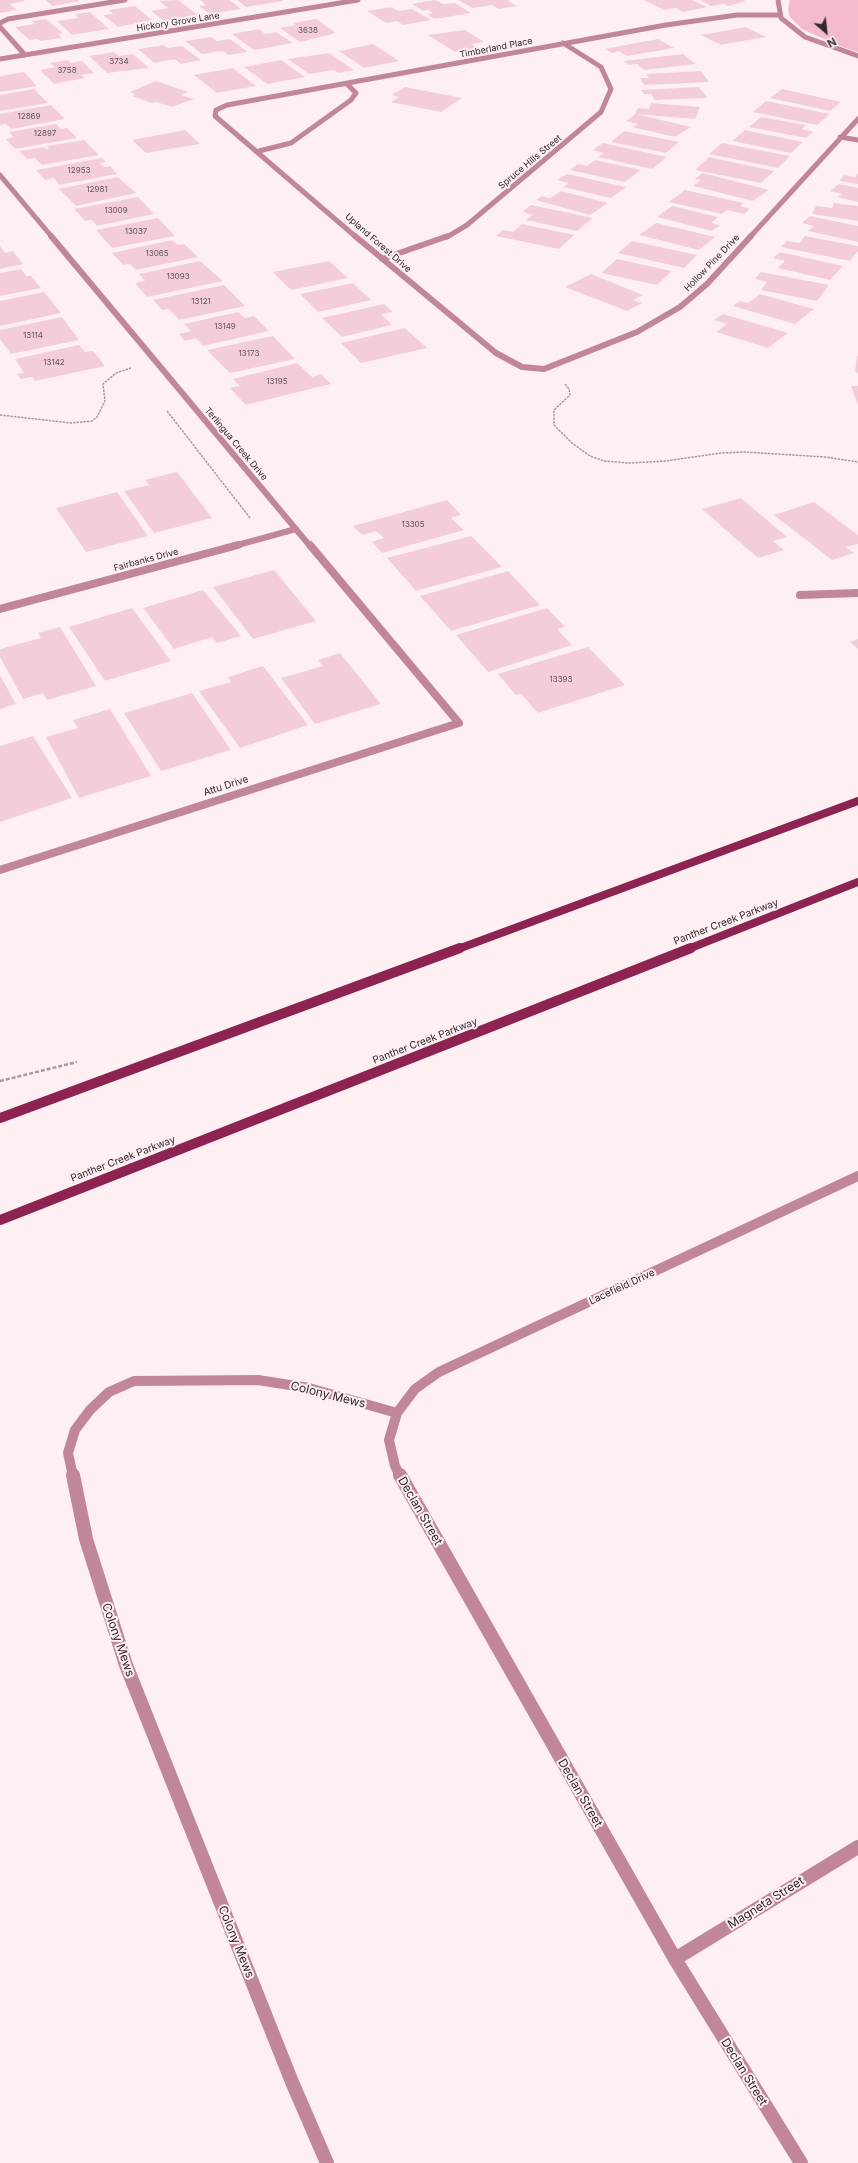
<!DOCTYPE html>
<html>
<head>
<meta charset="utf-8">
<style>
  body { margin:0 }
  #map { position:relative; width:858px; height:2163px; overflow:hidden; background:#feeff3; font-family:Inter,sans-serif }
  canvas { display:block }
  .north { position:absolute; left:806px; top:12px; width:40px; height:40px; -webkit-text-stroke:3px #feeff3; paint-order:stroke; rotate:152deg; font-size:11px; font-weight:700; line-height:16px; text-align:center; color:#31282b }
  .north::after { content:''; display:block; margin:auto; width:14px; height:18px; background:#31282b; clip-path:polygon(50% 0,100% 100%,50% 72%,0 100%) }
</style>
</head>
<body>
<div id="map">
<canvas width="858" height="2163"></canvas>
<div class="north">N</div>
</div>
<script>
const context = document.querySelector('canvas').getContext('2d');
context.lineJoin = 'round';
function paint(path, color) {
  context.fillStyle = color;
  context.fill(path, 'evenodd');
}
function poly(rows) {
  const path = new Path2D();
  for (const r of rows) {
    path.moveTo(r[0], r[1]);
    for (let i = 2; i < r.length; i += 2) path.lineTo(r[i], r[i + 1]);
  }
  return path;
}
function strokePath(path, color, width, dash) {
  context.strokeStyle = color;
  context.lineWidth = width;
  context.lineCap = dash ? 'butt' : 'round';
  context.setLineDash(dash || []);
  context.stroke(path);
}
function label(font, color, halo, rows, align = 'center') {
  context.font = font + ' Inter,sans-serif';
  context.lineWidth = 4;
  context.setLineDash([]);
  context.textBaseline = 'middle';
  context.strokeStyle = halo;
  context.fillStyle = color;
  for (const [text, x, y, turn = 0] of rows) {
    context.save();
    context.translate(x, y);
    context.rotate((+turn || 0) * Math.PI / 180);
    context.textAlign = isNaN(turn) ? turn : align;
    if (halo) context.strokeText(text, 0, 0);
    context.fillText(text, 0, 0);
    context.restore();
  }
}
paint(poly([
  [790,0,858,0,858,52,842,47,802,29,790,17,788,10]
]), '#f2bacb');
paint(poly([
  [0,0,23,0,25,1,10,4,17,10,0,13],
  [46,0,78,0,80,1,52,6],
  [178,0,198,15,164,21,151,11,168,8,159,1],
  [200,0,230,0,241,9,210,14,199,6,206,5],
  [237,0,283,0,283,1,246,7],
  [435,0,443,4,455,3,471,13,434,19,427,14,433,13,428,10,423,11,412,4],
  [458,0,507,0,517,6,499,9,492,5,473,8],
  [644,0,692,0,707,7,683,12,676,8,664,10],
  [700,0,743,0,746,1,729,6,724,4,711,6],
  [135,6,152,20,118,27,103,15,113,14,109,10],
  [392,7,398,11,412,9,431,20,403,25,397,21,386,23,367,11],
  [90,12,109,29,72,35,57,21,78,18,75,14],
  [46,19,63,33,58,34,62,38,40,41,37,39,30,40,15,27,35,24,32,21],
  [316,19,336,33,300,42,280,28,296,25,293,23],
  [746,27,766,37,721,45,701,35],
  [259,29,265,34,276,32,293,43,254,50,232,34],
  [465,30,484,42,472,44,479,48,455,52,428,35],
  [212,37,217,41,230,39,248,52,228,55,223,51,202,54,185,41],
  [658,39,674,48,627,56,619,51,612,53,605,49],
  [373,44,399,61,364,68,339,51],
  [164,45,168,48,182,46,201,60,181,64,175,59,154,63,138,49],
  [114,52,119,56,133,54,149,68,107,73,89,56],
  [329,53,354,70,338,73,334,70,309,74,288,59],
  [683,54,696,64,644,70,637,64,629,65,624,61],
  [67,60,71,63,82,61,94,73,81,75,85,78,54,84,40,70,55,67,50,63],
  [281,60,305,77,267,84,244,67],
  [233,68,256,86,217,93,194,75],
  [701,71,709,82,644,85,640,78,649,78,646,74],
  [24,72,37,86,0,92,0,76],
  [156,81,188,92,181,95,194,99,172,107,156,102,152,103,132,96,136,95,130,92],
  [405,87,462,98,441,112,391,102,399,97,392,95],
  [699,87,707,98,655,100,651,94,644,94,641,90],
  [34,89,48,103,0,111,0,95],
  [782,89,841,102,830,111,770,98],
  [766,101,830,114,817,125,753,112],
  [651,103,700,107,695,119,635,114,638,108,649,109],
  [51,105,65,119,11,129,6,124,0,125,0,114],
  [636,114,691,127,675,137,632,127,638,124,626,121],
  [761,117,806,125,802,129,813,132,806,138,749,127],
  [56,124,61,129,67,128,77,138,15,149,6,139,14,137,9,132],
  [185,130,200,144,146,153,132,140],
  [745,130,803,142,791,153,732,141],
  [624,131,679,142,666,153,611,142],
  [84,140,99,155,42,165,35,158,27,159,19,151,44,147,46,149,49,149,47,146],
  [603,143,667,157,652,169,598,157,604,153,593,150],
  [722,143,790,156,778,168,709,154],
  [709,157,774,171,761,183,695,170],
  [102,158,106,162,100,163,104,167,110,166,117,174,59,185,54,178,45,180,36,170],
  [595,160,641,170,625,182,570,170,578,164,587,166],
  [703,173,769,190,753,201,693,186,701,180,694,179],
  [858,173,858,184,839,181,844,175,855,177],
  [567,174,626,187,611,198,563,187,569,183,557,180],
  [118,177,136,193,76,206,59,189],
  [839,184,858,188,858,202,837,197,842,194,830,191],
  [685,190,743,203,740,206,750,209,744,214,727,210,722,214,669,202],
  [561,191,608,203,590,215,536,200,542,196,550,198],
  [138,197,154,214,97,226,92,220,85,221,74,209],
  [834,203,858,206,858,221,812,214,816,206,832,208],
  [531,205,593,218,577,231,526,220,533,215,522,212],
  [672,206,718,217,711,223,720,225,712,231,657,217],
  [810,216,858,226,858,242,808,231,814,226,802,223],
  [158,218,175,236,112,248,96,230],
  [656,223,715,237,699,250,639,235],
  [522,224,574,235,559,249,496,236,503,230,513,232],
  [805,236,858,246,858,251,850,261,781,247,787,241,799,243],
  [172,240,178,245,184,244,198,257,136,270,130,264,123,265,112,253],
  [632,241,697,255,684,268,618,253],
  [0,246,5,253,13,251,23,264,0,269],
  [780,252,843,266,830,280,778,268,785,261,773,258],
  [617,259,672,271,657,285,601,273],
  [200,261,223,281,147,297,135,283,145,281,139,274],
  [329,261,348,278,291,290,273,272],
  [21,269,26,276,31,276,41,288,0,296,0,273],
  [761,272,829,285,817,301,761,290,767,282,755,279],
  [591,274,643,295,633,300,642,303,627,311,565,287],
  [353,283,371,300,318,312,300,294],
  [224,285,245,306,179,320,169,309,162,310,153,300],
  [44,292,61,313,0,326,0,301],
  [760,294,814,309,795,324,733,306,740,301,748,303],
  [384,304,393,312,381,314,392,325,342,337,322,318],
  [238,312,245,318,254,316,269,331,203,346,196,338,185,341,179,334,191,331,184,324],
  [723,314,788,333,768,348,716,332,727,324,714,320],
  [62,317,79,340,11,354,0,339,0,330],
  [405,328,427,348,361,363,341,343],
  [273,336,295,359,230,373,207,350],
  [79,345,85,352,93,351,105,366,35,381,32,377,21,379,17,374,24,373,15,359],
  [857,356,858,356,858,373,855,372],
  [297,363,312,377,321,374,331,384,246,405,230,388,240,386,233,379],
  [851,386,858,386,858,405],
  [177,472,212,518,154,533,124,491,149,485,145,480],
  [117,492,148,536,86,552,56,508],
  [741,498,787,537,773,541,784,550,758,558,702,509],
  [447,500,461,515,451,518,464,530,382,553,372,542,384,538,376,531,362,535,353,526],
  [814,502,858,535,858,544,846,547,854,553,832,560,774,515],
  [471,536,502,567,416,591,387,558],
  [274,570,316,621,253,639,213,587],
  [508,571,540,605,451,631,420,596],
  [203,590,241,636,217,643,212,637,174,649,143,608],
  [132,608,171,661,105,681,69,627],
  [547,608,565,627,557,629,572,645,488,672,456,635],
  [60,627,96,686,47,700,43,693,23,699,0,657,0,649,41,638,38,633],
  [858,639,858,649,850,642],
  [588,647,625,685,538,713,521,694,516,695,498,674],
  [340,653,381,704,315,724,281,678,323,666,318,660],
  [263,666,308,725,240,748,199,691,231,682,228,677],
  [0,675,16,704,0,709],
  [192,693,231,750,161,771,124,713],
  [110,709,151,776,79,798,46,737,78,728,73,720],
  [33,736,72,798,0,822,0,746]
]), '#f3ced9');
strokePath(poly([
  [565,384,569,389,570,395,554,410,554,425,572,443,590,456,604,461,629,463,666,461,721,453,744,452,825,457,858,462],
  [167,411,250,518],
  [0,415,71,423,92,421,97,417,105,401,103,384,116,373,131,368]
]), '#a89b9f', 1.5, [2.5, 1]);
strokePath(poly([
  [0,1081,77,1062]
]), '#a89b9f', 2.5, [4, 2]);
strokePath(poly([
  [778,0,781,18,805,37,858,56],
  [0,23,8,19,125,0],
  [0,27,25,55],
  [0,59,358,0],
  [840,137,858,140],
  [259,151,291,143,351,100,356,93,347,84],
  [0,175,52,237],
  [356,237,215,116,216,110,227,105,666,25,737,15,780,15],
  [447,237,467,225,601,112,611,89,601,67,563,43],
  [750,237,858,119]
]), '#c28699', 5);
strokePath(poly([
  [51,236,310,546],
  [355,236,496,353,522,367,544,369,637,332,680,307,707,284,751,236],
  [382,259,448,236],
  [234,546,296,529]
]), '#c28699', 6);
strokePath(poly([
  [800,595,858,593],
  [0,609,238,545],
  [0,870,459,723,310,545]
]), '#c28699', 8);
strokePath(poly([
  [73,1476,68,1453,75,1430,90,1410,109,1392,134,1381,258,1380,309,1388,397,1413],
  [400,1476,395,1466,389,1440,397,1413,415,1389,439,1372,858,1176]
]), '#c28699', 10);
strokePath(poly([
  [73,1475,86,1539,126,1665,292,2082,327,2163],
  [400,1475,675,1959,801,2163],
  [675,1959,858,1847]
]), '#c28699', 14);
strokePath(poly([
  [458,949,858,801],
  [688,949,858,882]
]), '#8c2351', 8);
strokePath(poly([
  [0,1118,460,948],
  [0,1220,691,948]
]), '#8c2351', 10);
label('8px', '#625256', null, [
  ["3638",308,31],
  ["3734",119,62],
  ["3758",67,71],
  ["12869",29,117],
  ["12897",45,134],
  ["12953",79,171],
  ["12981",97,190],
  ["13009",116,211],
  ["13037",136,232],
  ["13065",157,254],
  ["13093",178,277],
  ["13121",201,302],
  ["13149",225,327],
  ["13114",33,336],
  ["13173",249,354],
  ["13142",54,363],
  ["13195",277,382],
  ["13305",413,525],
  ["13393",561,680]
]);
label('9px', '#31282b', '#feeff3', [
  ["Hickory Grove Lane",178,22,-9],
  ["Timberland Place",496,48,-11],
  ["Spruce Hills Street",530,162,-40],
  ["Upland Forest Drive",378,243,41],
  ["Hollow Pine Drive",712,263,-46],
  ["Terlingua Creek Drive",236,444,50],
  ["Fairbanks Drive",146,560,-15]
]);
label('10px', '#31282b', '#feeff3', [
  ["Attu Drive",226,786,-18],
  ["Panther Creek Parkway",726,922,-21],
  ["Panther Creek Parkway",425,1041,-21],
  ["Panther Creek Parkway",123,1159,-21],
  ["Lacefield Drive",622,1287,-25]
]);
label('12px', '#31282b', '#feeff3', [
  ["Colony Mews",328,1395,14],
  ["Declan Street",420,1511,60],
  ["Colony Mews",118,1640,71],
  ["Declan Street",580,1793,60],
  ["Magneta Street",766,1903,-32],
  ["Colony Mews",236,1942,68],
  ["Declan Street",744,2072,58]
]);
</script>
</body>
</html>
